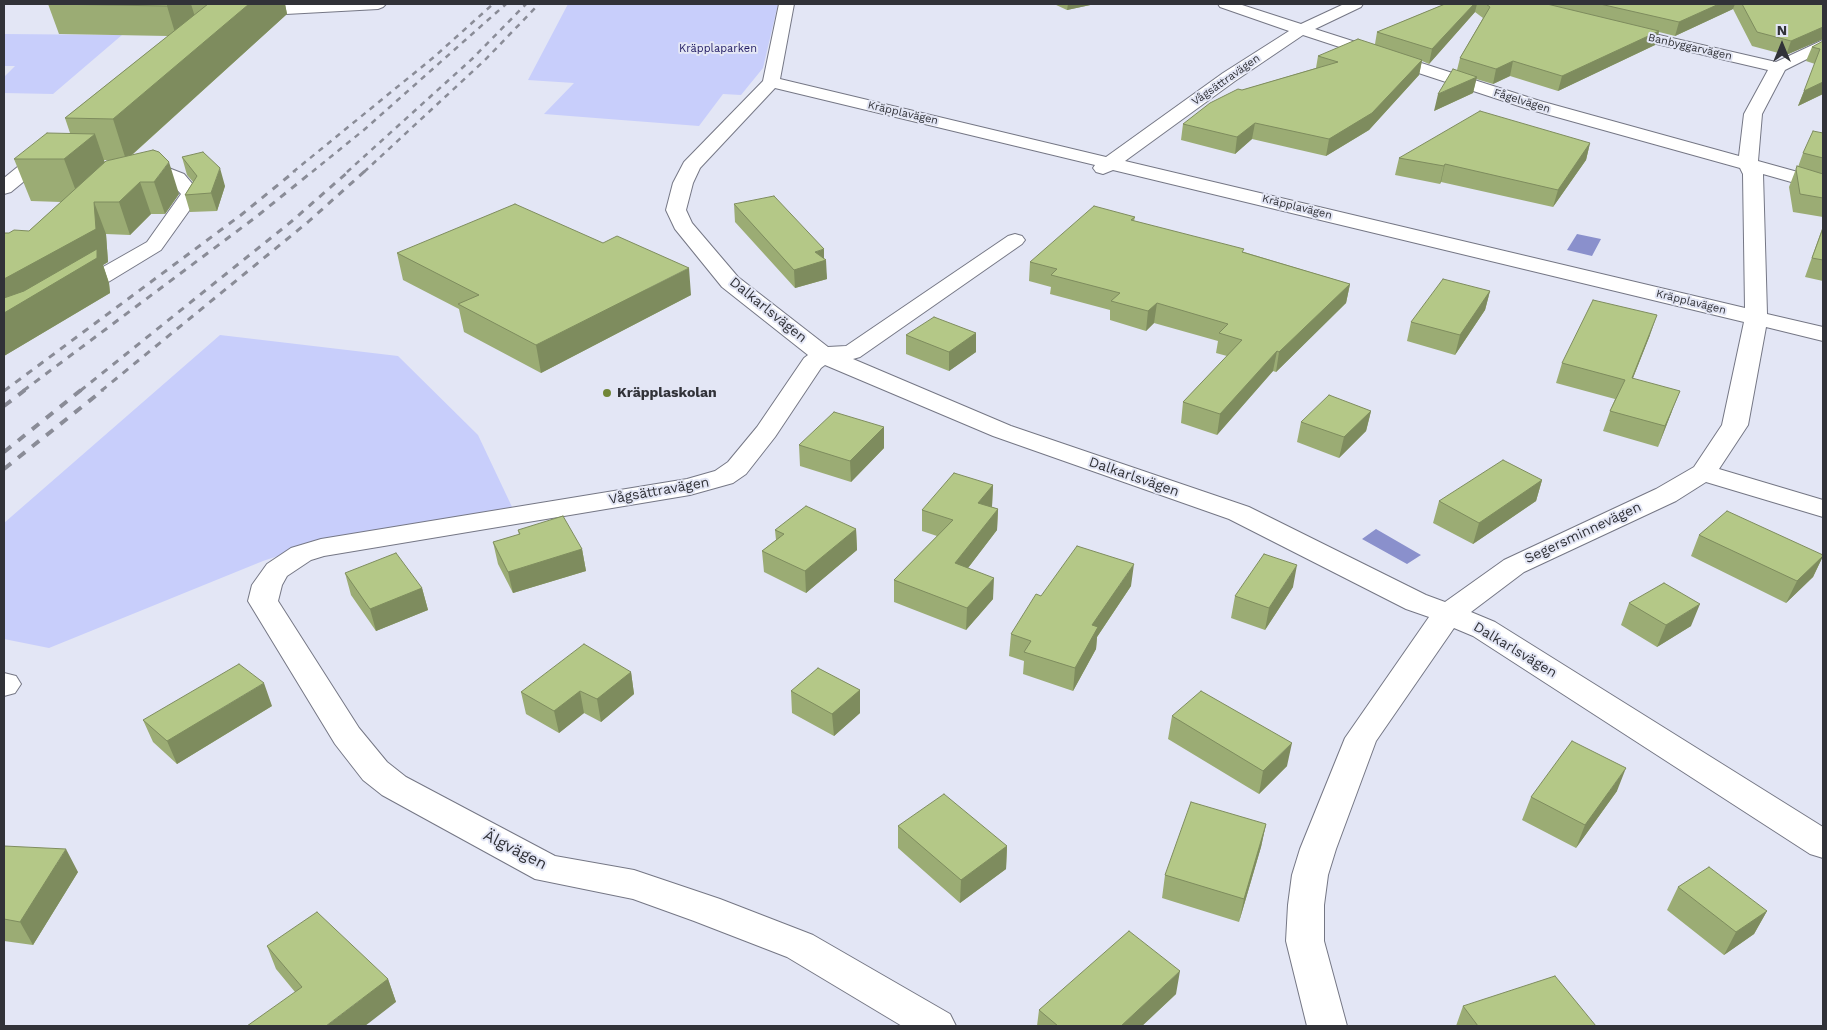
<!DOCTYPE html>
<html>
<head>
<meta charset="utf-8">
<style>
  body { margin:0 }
  #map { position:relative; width:1827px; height:1030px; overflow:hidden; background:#e3e6f5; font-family:"Work Sans",sans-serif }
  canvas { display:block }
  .frame { position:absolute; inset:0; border:5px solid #313238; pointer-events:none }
  .north { position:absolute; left:1757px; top:20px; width:50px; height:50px; -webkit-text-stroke:4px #e3e6f5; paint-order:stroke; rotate:0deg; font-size:14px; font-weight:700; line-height:20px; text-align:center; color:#313238 }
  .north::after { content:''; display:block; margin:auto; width:18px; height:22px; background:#313238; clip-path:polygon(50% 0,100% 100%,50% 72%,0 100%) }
</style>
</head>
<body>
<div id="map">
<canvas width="1827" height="1030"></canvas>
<div class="frame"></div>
<div class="north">N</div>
</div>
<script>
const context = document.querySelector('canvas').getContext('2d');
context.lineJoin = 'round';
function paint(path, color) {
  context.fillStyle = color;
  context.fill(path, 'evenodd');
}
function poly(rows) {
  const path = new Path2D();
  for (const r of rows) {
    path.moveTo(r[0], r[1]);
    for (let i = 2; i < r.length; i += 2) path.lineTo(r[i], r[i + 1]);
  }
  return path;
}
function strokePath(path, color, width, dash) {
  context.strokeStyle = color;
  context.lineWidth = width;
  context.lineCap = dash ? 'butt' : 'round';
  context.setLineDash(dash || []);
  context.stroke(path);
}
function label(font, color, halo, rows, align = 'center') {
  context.font = font + ' "Work Sans",sans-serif';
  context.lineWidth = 4;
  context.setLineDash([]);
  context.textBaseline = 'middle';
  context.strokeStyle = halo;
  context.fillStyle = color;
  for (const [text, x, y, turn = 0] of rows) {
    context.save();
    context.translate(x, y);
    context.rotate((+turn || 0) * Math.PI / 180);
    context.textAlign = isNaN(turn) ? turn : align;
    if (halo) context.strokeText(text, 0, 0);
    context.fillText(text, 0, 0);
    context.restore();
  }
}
paint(poly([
  [568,4,778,4,763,68,741,95,723,94,699,126,544,114,574,83,528,80],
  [4,34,122,35,53,94,4,93,4,77,15,66,4,66],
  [220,335,398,356,478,435,513,509,317,543,263,561,49,648,4,639,4,523]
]), '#c8cefb');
paint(poly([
  [1577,234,1601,239,1592,256,1567,250],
  [1376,529,1421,555,1407,564,1362,539]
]), '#8a90cc');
const minor = poly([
  [299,4,386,4,383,7,378,9,249,16,244,14,241,11,244,8,249,6,299,4],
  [779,4,794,4,780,79,1106,157,1223,73,1289,31,1220,7,1218,4,1239,4,1301,24,1344,4,1363,4,1361,7,1315,29,1540,101,1739,156,1744,114,1768,70,1614,34,1612,31,1614,28,1620,26,1776,62,1823,40,1823,51,1785,70,1762,114,1758,161,1823,179,1823,191,1763,174,1767,314,1823,327,1823,341,1766,327,1748,425,1719,469,1823,500,1823,517,1706,482,1676,501,1524,572,1471,612,1495,622,1823,827,1823,858,1810,854,1473,636,1454,628,1376,741,1336,849,1328,875,1324,905,1324,941,1347,1026,1307,1026,1286,941,1288,905,1292,875,1300,849,1345,738,1429,617,1406,609,1229,519,993,436,825,365,821,368,775,437,746,474,733,483,690,495,324,556,311,560,287,576,282,585,278,601,359,728,387,762,406,777,555,856,634,870,720,899,813,935,950,1014,956,1026,902,1026,787,957,694,921,633,899,535,879,382,795,363,780,335,744,248,601,252,585,267,564,291,548,321,539,687,479,715,471,728,462,757,427,804,358,808,355,722,287,675,229,666,210,673,183,684,162,763,81,779,4],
  [1303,35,1528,109,1740,168,1743,174,1745,308,1125,161,1235,81,1303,35],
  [775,88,1095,165,1093,168,1096,172,1103,174,1113,170,1744,322,1722,425,1694,467,1656,489,1504,560,1445,602,1426,595,1249,507,1011,426,853,359,860,357,1022,244,1025,240,1022,236,1015,234,1008,236,846,346,828,347,738,277,692,223,686,210,693,183,700,168,775,88],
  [49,145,56,147,58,151,56,155,11,192,4,194,4,178,42,147,49,145],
  [137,162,161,165,184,174,201,194,161,250,82,298,74,300,66,298,63,293,66,288,147,242,181,194,170,182,157,176,130,172,127,168,130,164,137,162],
  [4,673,16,676,21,684,15,693,4,696,4,673]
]);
strokePath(minor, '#757785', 2);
paint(minor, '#fff');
strokePath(poly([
  [293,172,434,57,493,4],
  [312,172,365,129,506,4],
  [347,172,472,59,526,4],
  [364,172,485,60,539,4]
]), '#8a8c97', 2.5, [5.5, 5.5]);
strokePath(poly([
  [4,391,241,215,295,171],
  [23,391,256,217,313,171],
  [80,391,292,221,349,171],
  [101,391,308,222,365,171]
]), '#8a8c97', 3, [7, 7]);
strokePath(poly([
  [4,406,25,390],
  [4,452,81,390],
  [4,469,103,390]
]), '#8a8c97', 4, [9, 9]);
paint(poly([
  [48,4,285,4,287,14,132,155,179,194,165,214,151,214,130,235,106,234,108,262,103,265,109,283,110,293,4,356,4,233,9,233,29,231,61,202,31,201,14,159,70,133,65,118,168,36,59,34],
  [104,160,113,160,105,163],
  [1054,4,1095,4,1067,10],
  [1445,4,1823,4,1823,39,1786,55,1752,46,1733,9,1675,36,1659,32,1655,45,1558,91,1510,76,1493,84,1476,79,1473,93,1434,111,1457,70,1460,58,1483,18,1475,12,1429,64,1422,61,1419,75,1369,130,1326,156,1252,139,1235,154,1181,140,1183,124,1242,90,1316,68,1318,56,1375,44,1377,32],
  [1823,41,1823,94,1798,106,1815,64,1806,61,1812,47],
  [1823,133,1823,217,1793,212,1789,187,1796,169,1798,167,1803,153],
  [1590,143,1586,160,1553,207,1441,182,1440,184,1395,175,1399,158],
  [182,157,225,186,217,211,190,212,185,195,193,182,187,175],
  [734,204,824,258,827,279,795,288,735,222],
  [1135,217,1134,221,1244,252,1350,284,1346,303,1276,372,1273,371,1217,435,1181,423,1183,402,1227,356,1216,353,1218,341,1154,323,1146,331,1110,320,1110,310,1050,294,1051,287,1029,281,1030,262],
  [1823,226,1823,281,1805,277],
  [397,253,691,295,541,373,464,332,459,309,403,280],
  [1490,291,1485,310,1455,355,1407,341,1411,322],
  [976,333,976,352,949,371,906,354,906,335],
  [1650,335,1633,378,1672,411,1658,447,1603,431,1610,411,1615,399,1556,383,1562,363],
  [1371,411,1366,431,1339,458,1297,442,1301,422],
  [884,427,884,448,851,482,800,466,799,445],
  [1542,480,1536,501,1473,544,1433,523,1439,501],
  [993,485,992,506,992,507,998,509,997,530,968,568,993,599,966,630,894,602,894,580,937,536,922,531,922,510],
  [856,529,857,550,806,593,764,572,762,551,776,540,775,530],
  [518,530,582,549,586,571,513,593,498,564,493,542,519,535],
  [1699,535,1823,556,1813,577,1786,603,1691,556],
  [345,573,422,588,428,610,376,631,351,595],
  [1131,586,1097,637,1096,649,1073,691,1023,674,1024,661,1009,656,1011,634,1041,596],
  [1293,587,1265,630,1231,618,1235,596],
  [1629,603,1691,626,1657,647,1621,625],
  [631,672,634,694,601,722,584,713,559,733,526,714,521,692],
  [860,690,860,713,834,736,792,713,791,691],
  [272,706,177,764,153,742,143,720],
  [1172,716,1287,766,1259,794,1168,739],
  [1617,791,1576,848,1522,820,1531,797],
  [1266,824,1261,847,1239,922,1162,898,1165,875],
  [898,826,1007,846,1006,869,960,903,898,848],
  [4,846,78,872,33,945,4,941],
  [1678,887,1767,911,1754,934,1724,955,1667,910],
  [267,946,388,979,396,1002,295,992,276,969],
  [1176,994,1142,1026,1037,1026,1039,1010],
  [1463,1006,1596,1026,1456,1026]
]), '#9bac74');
paint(poly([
  [169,4,191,4,196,20,176,36,167,6],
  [249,4,285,4,287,14,126,160,113,119],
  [1068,4,1095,4,1067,10],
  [1474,4,1477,4,1475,12,1429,64,1432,49],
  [1719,4,1735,4,1733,9,1675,36,1679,22],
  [1823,27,1823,39,1786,55,1791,41],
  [1659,31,1655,45,1558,91,1562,76],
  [1422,60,1419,75,1369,130,1326,156,1329,139],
  [1513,61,1510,76,1493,84,1496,69],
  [1477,77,1473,93,1434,111,1438,94],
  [1823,82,1823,94,1798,106,1804,91],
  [1255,123,1252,139,1235,154,1237,137],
  [95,134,109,175,80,202,64,159],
  [1590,143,1586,160,1553,207,1558,190],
  [169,162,179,194,165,214,154,182],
  [1445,164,1441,182,1440,184,1444,166],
  [220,168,225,186,217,211,211,193],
  [140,182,151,214,130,235,119,202],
  [94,202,106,234,108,262,103,265,109,283,110,293,4,356,4,279],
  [824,249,824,261,826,260,827,279,795,288,794,270,815,252],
  [689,268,691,295,541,373,536,345],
  [1350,284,1346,303,1276,372,1279,352],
  [1490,291,1485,310,1455,355,1460,335],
  [1157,303,1154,323,1146,331,1148,311],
  [1657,315,1650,335,1625,398,1632,378],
  [976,333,976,352,949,371,949,352],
  [1277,351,1273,371,1217,435,1220,414],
  [1680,391,1672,411,1658,447,1665,426],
  [1371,411,1366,431,1339,458,1344,437],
  [884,427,884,448,851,482,850,461],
  [1542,480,1536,501,1473,544,1479,523],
  [993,485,992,506,978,524,978,503],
  [998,509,997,530,955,585,955,563],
  [856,529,857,550,806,593,805,571],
  [582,549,586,571,513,593,508,572],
  [1823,556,1813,577,1786,603,1797,581],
  [1134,564,1131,586,1097,637,1096,649,1073,691,1075,668,1092,625],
  [1297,565,1293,587,1265,630,1269,608],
  [994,578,993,599,966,630,967,608],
  [422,588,428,610,376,631,370,609],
  [1700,604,1691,626,1657,647,1666,625],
  [631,672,634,694,601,722,597,699],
  [264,683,272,706,177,764,167,741],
  [860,690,860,713,834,736,832,714],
  [580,691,584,713,559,733,554,711],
  [1292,743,1287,766,1259,794,1263,771],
  [1626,768,1617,791,1576,848,1585,825],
  [1266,824,1261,847,1239,922,1244,899],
  [1007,846,1006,869,960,903,961,880],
  [66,849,78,872,33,945,20,922],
  [1767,911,1754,934,1724,955,1736,932],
  [1180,971,1176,994,1142,1026,1121,1026],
  [388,979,396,1002,365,1026,326,1026]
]), '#7e8c5e');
const building = poly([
  [48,4,169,4,167,6,48,4],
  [208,4,249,4,113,119,65,118,208,4],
  [1445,4,1474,4,1432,49,1377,32,1445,4],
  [1486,4,1547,4,1659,31,1562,76,1513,61,1496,69,1460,58,1490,7,1486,4],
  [1600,4,1719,4,1679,22,1600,4],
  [1742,4,1823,4,1823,27,1791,41,1757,32,1742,4],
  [1358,39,1422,60,1372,113,1329,139,1255,123,1237,137,1183,124,1210,103,1238,89,1242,90,1338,62,1318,56,1358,39],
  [1823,41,1823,82,1804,91,1820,49,1812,47,1823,41],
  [1453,69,1477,77,1438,94,1453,69],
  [1480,111,1590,143,1558,190,1445,164,1444,166,1399,158,1480,111],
  [1813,131,1823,133,1823,158,1803,153,1813,131],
  [47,133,95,134,64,159,14,159,47,133],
  [153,150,159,152,169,162,154,182,140,182,119,202,94,202,96,229,4,279,4,233,9,233,14,230,29,231,106,161,153,150],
  [203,152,220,168,211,193,185,195,197,176,182,157,203,152],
  [1797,166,1823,174,1823,198,1800,194,1796,169,1797,166],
  [774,196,824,249,815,252,826,260,794,270,734,204,774,196],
  [515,204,603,243,617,236,689,268,536,345,458,304,479,295,397,253,515,204],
  [1094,206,1135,217,1131,220,1244,249,1242,252,1350,284,1279,352,1277,351,1220,414,1183,402,1242,340,1219,333,1228,324,1157,303,1148,311,1111,301,1120,293,1051,275,1057,269,1030,262,1094,206],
  [1823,228,1823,260,1812,258,1823,228],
  [97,249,97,258,4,313,4,298,24,291,97,249],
  [1443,279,1490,291,1460,335,1411,322,1443,279],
  [1593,300,1657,315,1632,378,1680,391,1665,426,1610,411,1625,380,1562,363,1593,300],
  [934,317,976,333,949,352,906,335,934,317],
  [1329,395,1371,411,1344,437,1301,422,1329,395],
  [834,412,884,427,850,461,799,445,834,412],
  [1503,460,1542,480,1479,523,1439,501,1503,460],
  [954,473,993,485,978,503,998,509,955,563,994,578,967,608,894,580,953,520,922,510,954,473],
  [806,506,856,529,805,571,762,551,784,534,775,530,806,506],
  [1727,511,1823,555,1823,556,1797,581,1699,535,1727,511],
  [563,516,582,549,508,572,493,542,520,534,518,530,563,516],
  [1077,546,1134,564,1092,625,1098,627,1075,668,1024,652,1031,641,1011,634,1036,594,1041,596,1077,546],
  [396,553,422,588,370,609,345,573,396,553],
  [1264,554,1297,565,1269,608,1235,596,1264,554],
  [1664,583,1700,604,1666,625,1629,603,1664,583],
  [584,644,631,672,597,699,580,691,554,711,521,692,584,644],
  [239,664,264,683,167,741,143,720,239,664],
  [818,668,860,690,832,714,791,691,818,668],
  [1201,691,1292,743,1263,771,1172,716,1201,691],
  [1572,741,1626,768,1585,825,1531,797,1572,741],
  [944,794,1007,846,961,880,898,826,944,794],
  [1191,802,1266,824,1244,899,1165,875,1191,802],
  [4,846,66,849,20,922,4,919,4,846],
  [1709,867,1767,911,1736,932,1678,887,1709,867],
  [317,912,388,979,326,1026,247,1026,302,987,267,946,317,912],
  [1129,931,1180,971,1121,1026,1058,1026,1039,1010,1129,931],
  [1555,976,1596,1026,1478,1026,1463,1006,1555,976]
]);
paint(building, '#b4c887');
strokePath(building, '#7e8c5e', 1);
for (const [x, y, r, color] of [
  [607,393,5,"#718637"]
]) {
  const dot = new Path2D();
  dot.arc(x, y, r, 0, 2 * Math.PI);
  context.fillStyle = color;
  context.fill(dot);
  strokePath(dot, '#e3e6f5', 2);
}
label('11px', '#313238', '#e3e6f5', [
  ["Banbyggarvägen",1690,47,13],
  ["Vågsättravägen",1226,80,-35],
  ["Fågelvägen",1522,101,17],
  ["Kräpplavägen",903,113,13],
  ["Kräpplavägen",1297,207,14],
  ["Kräpplavägen",1691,302,14]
]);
label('11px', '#221c63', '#e3e6f5', [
  ["Kräpplaparken",718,49]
]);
label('14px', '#313238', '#e3e6f5', [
  ["Dalkarlsvägen",768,310,39],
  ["Dalkarlsvägen",1134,477,19],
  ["Vågsättravägen",659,491,-10],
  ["Segersminnevägen",1583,533,-25],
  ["Dalkarlsvägen",1515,650,31]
]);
label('bold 14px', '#313238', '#e3e6f5', [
  ["Kräpplaskolan",617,393]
], 'left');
label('16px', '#313238', '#e3e6f5', [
  ["Älgvägen",515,850,27]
]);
</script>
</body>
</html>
